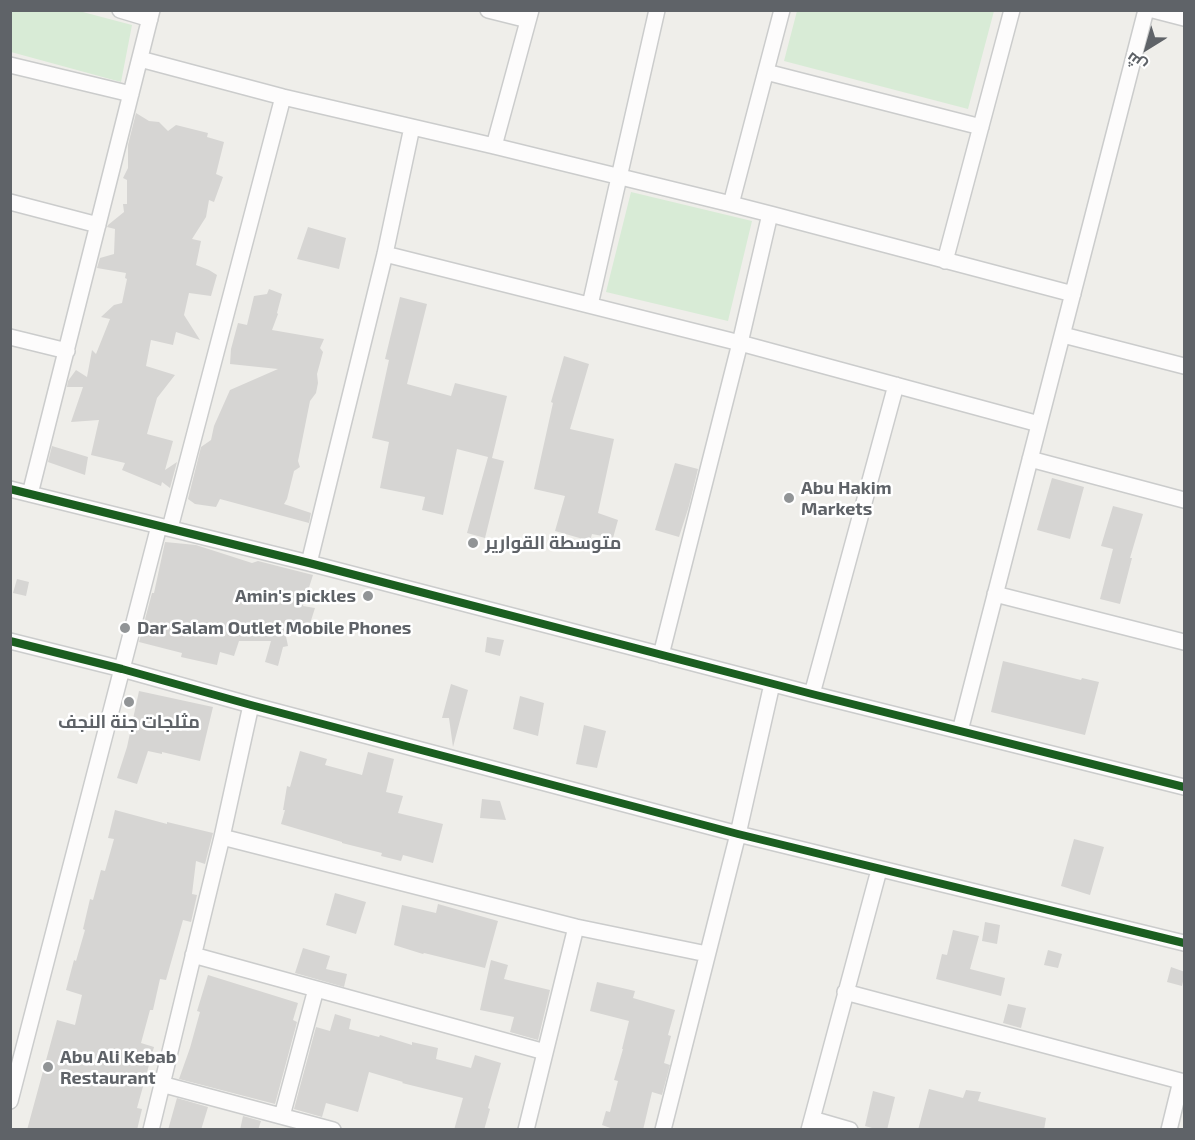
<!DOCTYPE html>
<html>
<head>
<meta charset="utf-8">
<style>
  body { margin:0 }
  #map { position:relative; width:1195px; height:1140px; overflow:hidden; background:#efeeea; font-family:"Exo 2",Cairo,sans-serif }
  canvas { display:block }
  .frame { position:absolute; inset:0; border:12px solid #5f6368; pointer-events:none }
  .north { position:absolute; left:1117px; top:18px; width:60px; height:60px; -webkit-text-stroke:4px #fff; paint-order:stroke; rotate:217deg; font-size:16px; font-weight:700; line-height:24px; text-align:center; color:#5f6368 }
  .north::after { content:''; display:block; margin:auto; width:21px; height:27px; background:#5f6368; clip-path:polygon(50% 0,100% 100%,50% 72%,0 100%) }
</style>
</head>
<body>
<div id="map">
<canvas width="1195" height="1140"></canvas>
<div class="frame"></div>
<div class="north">ش</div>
</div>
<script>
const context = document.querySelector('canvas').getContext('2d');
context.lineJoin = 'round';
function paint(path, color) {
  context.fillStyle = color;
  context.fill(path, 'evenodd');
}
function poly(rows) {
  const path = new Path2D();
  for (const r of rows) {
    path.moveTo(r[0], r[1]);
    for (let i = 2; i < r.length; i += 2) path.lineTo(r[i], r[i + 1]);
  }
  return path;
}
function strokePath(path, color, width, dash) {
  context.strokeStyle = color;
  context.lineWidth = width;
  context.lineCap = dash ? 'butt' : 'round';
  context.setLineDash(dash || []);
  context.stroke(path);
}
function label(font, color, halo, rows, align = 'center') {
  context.font = font + ' "Exo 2",Cairo,sans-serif';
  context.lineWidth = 5;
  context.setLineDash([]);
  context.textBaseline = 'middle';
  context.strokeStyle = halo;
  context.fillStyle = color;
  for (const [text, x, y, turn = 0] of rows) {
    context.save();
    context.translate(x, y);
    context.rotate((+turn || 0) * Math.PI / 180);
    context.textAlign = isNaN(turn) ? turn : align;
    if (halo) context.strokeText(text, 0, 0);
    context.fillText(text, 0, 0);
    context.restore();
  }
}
paint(poly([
  [10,11,79,11,132,25,121,82,11,52],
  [797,11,994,11,968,109,784,61],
  [631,192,752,221,728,321,606,292]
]), '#d8ebd6');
paint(poly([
  [136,113,149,121,159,122,168,131,176,125,208,133,207,137,224,142,216,174,223,177,214,202,209,200,206,217,192,239,201,241,196,265,209,270,217,275,211,296,189,293,184,315,200,340,176,332,173,345,151,340,146,366,175,375,157,398,147,434,173,441,165,470,177,462,170,488,162,482,161,486,122,470,125,463,91,455,99,420,71,422,83,387,67,387,68,381,76,370,87,377,92,350,96,354,110,319,101,317,114,305,122,303,127,279,125,278,126,273,97,268,100,258,114,254,115,229,107,227,108,225,124,212,123,204,127,204,127,180,123,178,128,168,128,145],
  [308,227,346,238,339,269,297,259],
  [269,289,282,294,277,313,278,314,272,330,324,339,320,348,323,352,317,374,318,383,316,393,310,401,298,461,300,467,294,471,287,499,284,504,311,513,309,523,220,499,216,507,195,504,188,499,201,447,211,440,214,426,230,390,278,369,230,364,231,349,238,323,247,325,254,296,267,294],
  [400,297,427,304,407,384,451,396,455,383,507,396,492,458,504,461,485,538,467,533,488,457,457,449,443,515,422,510,425,497,380,488,389,442,372,438,389,360,385,359],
  [564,356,589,364,570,429,614,439,598,513,618,520,613,538,592,534,590,541,555,531,565,496,534,489,553,403,551,402],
  [52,446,88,457,85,475,48,462],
  [675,463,698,469,689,506,679,537,655,530],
  [1052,478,1084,487,1070,539,1037,530],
  [1113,506,1143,514,1130,558,1132,558,1120,604,1100,599,1113,549,1101,546],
  [165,542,196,545,252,563,258,561,313,575,303,606,315,608,308,630,284,627,288,646,283,647,278,666,265,662,271,641,239,641,234,656,220,652,217,665,181,657,182,653,139,642,152,593,154,593],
  [17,579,29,582,26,596,13,593],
  [487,637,504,640,500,656,485,652],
  [1003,661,1081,680,1082,678,1099,682,1085,735,991,712],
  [451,684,468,690,453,747,449,718,442,718],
  [139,691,213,707,200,761,162,752,162,754,148,751,137,784,117,778,127,747],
  [520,696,544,703,538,736,513,729],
  [584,725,606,731,597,768,576,764],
  [300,751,327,759,325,765,362,775,368,752,394,759,386,792,403,796,398,813,443,824,433,863,403,855,401,861,381,856,382,853,342,843,342,842,281,824,285,810,283,810,287,786,290,787],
  [482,799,500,801,506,820,480,818],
  [115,810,167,824,167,822,213,833,205,864,196,861,192,894,197,895,191,922,183,920,166,980,160,979,153,1010,150,1010,141,1043,154,1047,137,1108,142,1109,137,1130,27,1130,57,1020,75,1025,82,995,66,990,74,960,76,961,85,930,83,929,90,899,93,900,101,870,105,871,114,839,108,838],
  [1074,839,1104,847,1090,895,1061,886],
  [335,893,366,902,356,934,326,925],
  [438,904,498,921,485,968,424,953,423,954,394,945,402,905,436,913],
  [985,922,1000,925,997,944,982,941],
  [953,930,979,936,970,969,1005,978,1001,996,936,979,942,954,947,955],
  [303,948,330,956,326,969,347,974,344,987,295,973],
  [1048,950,1062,954,1058,968,1044,965],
  [491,960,508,965,504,979,550,990,538,1040,510,1032,514,1017,480,1010],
  [1171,967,1185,972,1182,986,1167,982],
  [208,975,298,1003,293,1020,297,1022,275,1104,179,1079,190,1048,200,1012,197,1011],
  [597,982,635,991,633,998,675,1010,668,1035,671,1036,664,1063,670,1065,662,1095,652,1092,643,1130,616,1130,602,1125,606,1111,610,1112,618,1081,614,1080,623,1049,622,1049,629,1021,590,1011],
  [1008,1004,1026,1008,1021,1028,1003,1023],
  [335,1014,351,1019,349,1029,379,1037,380,1035,412,1045,412,1042,438,1048,436,1059,471,1068,475,1055,501,1063,488,1108,490,1109,484,1130,454,1130,463,1098,402,1083,403,1082,369,1072,358,1112,326,1103,322,1117,294,1109,316,1027,330,1031],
  [929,1089,963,1098,966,1090,981,1092,978,1101,1046,1118,1044,1130,918,1130],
  [873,1091,895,1097,887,1130,879,1130,865,1126],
  [177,1098,208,1107,201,1130,168,1130],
  [243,1116,261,1121,258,1130,240,1130]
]), '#d6d5d3');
const street = poly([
  [120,10,150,19],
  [488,10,528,20],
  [1153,10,1184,18],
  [140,59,283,97,494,146,731,204],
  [10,65,131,94],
  [766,72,981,127],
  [494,146,531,10],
  [10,202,98,225],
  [770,214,1073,294],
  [385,254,740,343,1039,424],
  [945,261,1012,10],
  [590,305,657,10],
  [1063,335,1184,366],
  [10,337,67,351],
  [1030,459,1184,500],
  [10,489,309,563,812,694,1184,787],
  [30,494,152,10],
  [170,528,283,97],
  [309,563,385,254,412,127],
  [995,594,1184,642],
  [10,641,122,669,251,705,738,834,1184,943],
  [661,655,740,343,770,214,731,204,782,10],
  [812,694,896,385],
  [960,731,1146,10],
  [222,837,576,927,707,954],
  [193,955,545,1052],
  [845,992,1184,1082],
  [161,1084,333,1130],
  [10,1101,159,526],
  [282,1116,316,989],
  [812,1119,850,1130],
  [151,1130,222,837,251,705],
  [526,1130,576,927],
  [663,1130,738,834,772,684],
  [809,1130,879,870],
  [1169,1130,1181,1081]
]);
strokePath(street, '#cbcccc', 18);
strokePath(street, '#fdfcfc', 15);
strokePath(poly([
  [10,489,309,563,812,694,1184,787],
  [10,641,122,669,251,705,738,834,1184,943]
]), '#1b5e20', 8);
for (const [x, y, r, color] of [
  [789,498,6,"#919496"],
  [473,543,6,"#919496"],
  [368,596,6,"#919496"],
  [125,628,6,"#919496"],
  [129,702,6,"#919496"],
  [48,1067,6,"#919496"]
]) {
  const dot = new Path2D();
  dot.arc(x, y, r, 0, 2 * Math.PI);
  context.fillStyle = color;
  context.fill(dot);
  strokePath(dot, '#fff', 2);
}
label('bold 18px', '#5f6368', '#fff', [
  ["Abu Hakim",801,488],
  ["Markets",801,509],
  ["متوسطة القوارير",485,543],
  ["Amin's pickles",356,596,"right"],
  ["Dar Salam Outlet Mobile Phones",137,628],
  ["مثلجات جنة النجف",129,722,"center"],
  ["Abu Ali Kebab",60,1057],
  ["Restaurant",60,1078]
], 'left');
</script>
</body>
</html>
